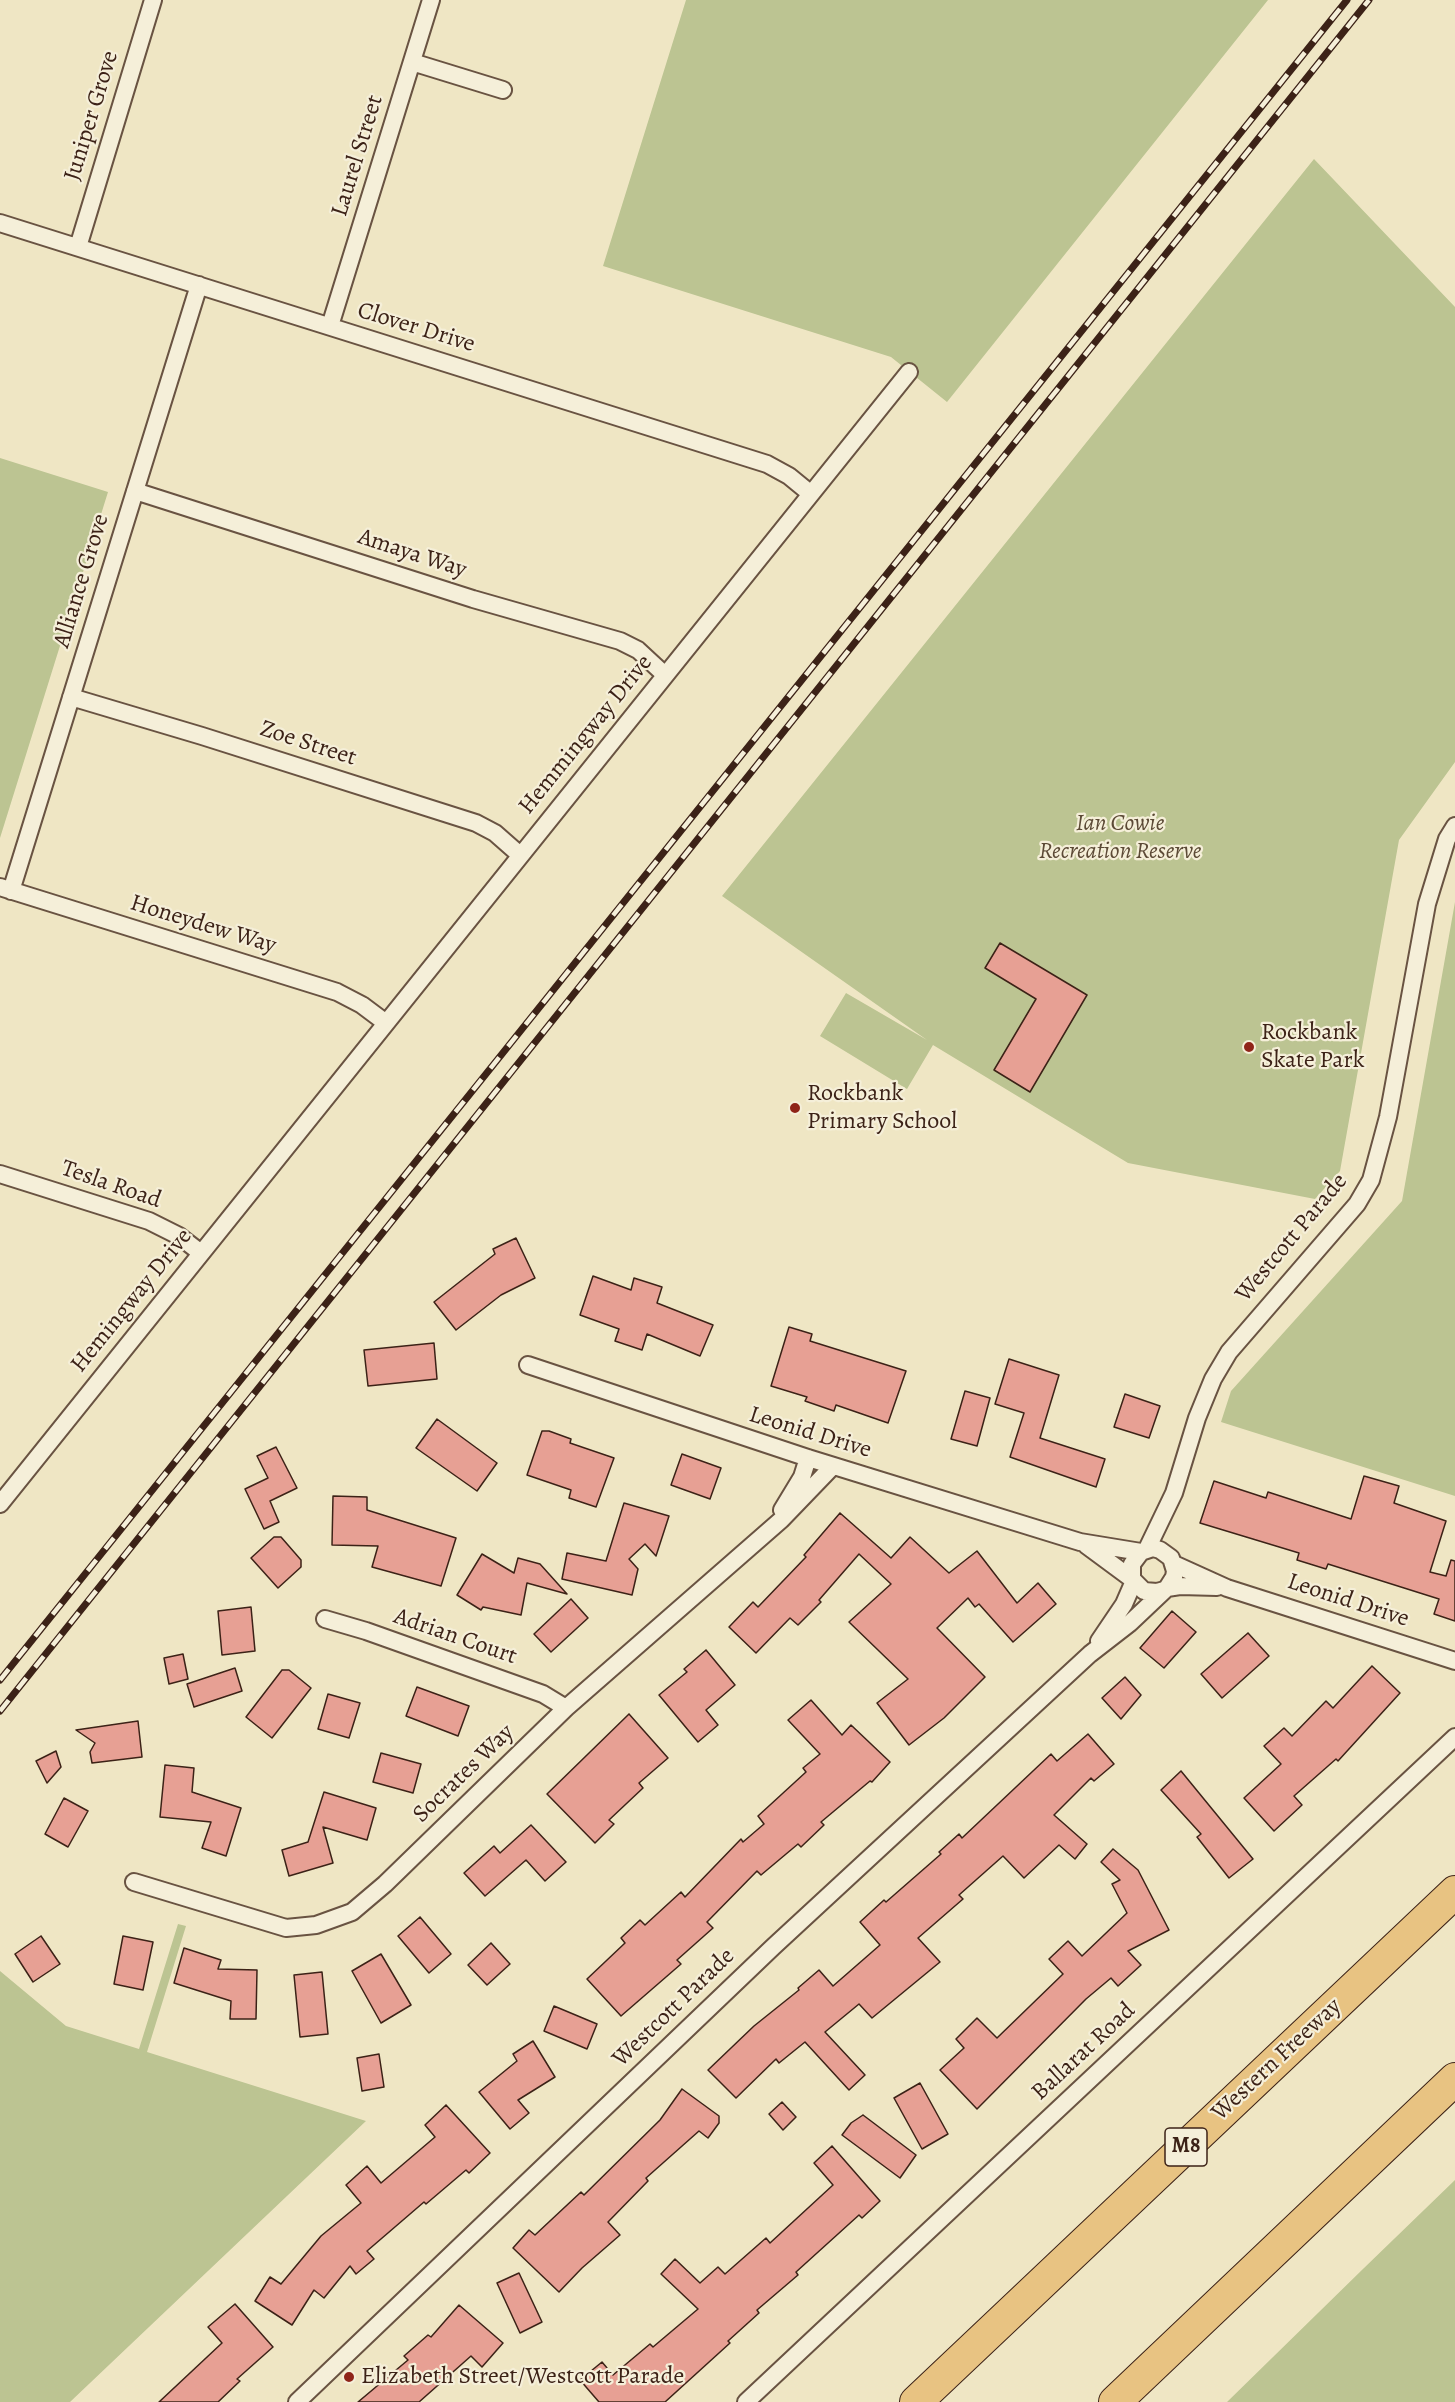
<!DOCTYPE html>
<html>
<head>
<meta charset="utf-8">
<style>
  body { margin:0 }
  canvas { display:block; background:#efe6c4 }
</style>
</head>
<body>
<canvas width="1455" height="2402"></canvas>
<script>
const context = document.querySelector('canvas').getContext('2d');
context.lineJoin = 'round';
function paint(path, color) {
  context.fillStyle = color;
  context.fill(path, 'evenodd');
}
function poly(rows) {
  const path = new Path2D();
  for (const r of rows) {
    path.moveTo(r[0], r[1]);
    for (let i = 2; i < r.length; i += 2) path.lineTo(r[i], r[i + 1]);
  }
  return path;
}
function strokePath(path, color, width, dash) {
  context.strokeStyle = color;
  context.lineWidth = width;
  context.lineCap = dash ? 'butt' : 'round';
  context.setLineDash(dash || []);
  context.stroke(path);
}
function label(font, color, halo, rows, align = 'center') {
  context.font = font + ' Alegreya,serif';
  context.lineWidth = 4.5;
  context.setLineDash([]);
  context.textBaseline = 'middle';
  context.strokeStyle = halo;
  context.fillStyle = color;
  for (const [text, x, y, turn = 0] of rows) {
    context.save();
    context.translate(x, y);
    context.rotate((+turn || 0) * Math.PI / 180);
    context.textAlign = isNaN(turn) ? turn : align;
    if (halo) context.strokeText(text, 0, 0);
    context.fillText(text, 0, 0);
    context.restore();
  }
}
paint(poly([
  [686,0,1268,0,947,402,891,357,603,266],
  [1314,159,1455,307,1455,762,1399,840,1340,1171,1315,1199,1128,1163,933,1045,907,1089,820,1036,846,993,927,1040,722,896],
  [0,458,108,492,0,838],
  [1455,902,1455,1496,1221,1422,1231,1391,1402,1201],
  [178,1924,186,1926,147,2052,366,2121,70,2402,0,2402,0,1971,66,2026,139,2049],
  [1455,2180,1455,2402,1227,2402,1364,2268]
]), '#bcc492');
const building = poly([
  [1000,943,1087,995,1030,1092,994,1070,1036,999,985,968,1000,943],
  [516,1238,535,1278,501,1295,456,1330,434,1302,495,1254,493,1249,516,1238],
  [593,1276,631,1290,634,1278,662,1287,657,1303,713,1325,700,1356,647,1334,642,1350,615,1341,619,1329,580,1315,593,1276],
  [789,1327,812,1334,810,1341,906,1371,888,1423,836,1405,834,1411,805,1401,807,1397,771,1386,789,1327],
  [434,1343,437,1379,368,1386,364,1350,434,1343],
  [1009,1359,1059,1375,1040,1438,1105,1459,1096,1487,1010,1457,1024,1413,995,1404,1009,1359],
  [965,1391,990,1398,977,1446,951,1439,965,1391],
  [1125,1394,1160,1406,1149,1438,1114,1427,1125,1394],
  [437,1419,497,1463,477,1491,416,1448,437,1419],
  [542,1431,549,1431,571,1439,570,1443,614,1458,596,1507,569,1498,571,1490,527,1475,542,1431],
  [276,1447,297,1488,270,1501,279,1522,264,1529,245,1489,268,1478,257,1456,276,1447],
  [682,1454,721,1468,710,1499,671,1485,682,1454],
  [1364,1476,1399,1486,1394,1503,1446,1521,1430,1572,1446,1576,1451,1560,1455,1561,1455,1621,1434,1614,1439,1599,1328,1564,1326,1569,1297,1560,1299,1553,1200,1523,1214,1481,1266,1498,1268,1492,1351,1519,1364,1476],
  [333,1496,367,1497,367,1510,456,1538,441,1586,372,1567,378,1546,332,1545,333,1496],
  [624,1503,669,1516,656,1556,645,1544,629,1559,638,1569,632,1595,562,1579,567,1553,606,1561,624,1503],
  [840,1513,891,1558,910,1537,949,1573,977,1551,1017,1603,1038,1583,1056,1604,1013,1642,979,1604,975,1607,968,1598,937,1628,985,1677,944,1718,909,1745,877,1703,908,1679,849,1622,891,1584,859,1554,819,1600,821,1602,798,1625,790,1618,756,1653,729,1627,753,1602,758,1607,806,1557,804,1555,840,1513],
  [274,1537,281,1537,301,1560,301,1567,278,1588,251,1558,274,1537],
  [482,1554,514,1573,518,1558,540,1564,567,1594,527,1583,521,1615,483,1607,481,1610,457,1595,482,1554],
  [571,1599,588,1618,551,1652,534,1634,571,1599],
  [251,1607,255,1651,222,1655,218,1611,251,1607],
  [1172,1611,1196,1632,1164,1668,1140,1648,1172,1611],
  [1248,1633,1269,1656,1222,1698,1201,1674,1248,1633],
  [706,1650,735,1685,706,1710,718,1725,698,1742,659,1695,687,1672,684,1669,706,1650],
  [183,1654,188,1679,169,1684,164,1658,183,1654],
  [1372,1666,1400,1693,1338,1761,1336,1759,1294,1796,1302,1805,1274,1831,1244,1798,1281,1764,1264,1746,1284,1728,1292,1736,1326,1701,1333,1708,1372,1666],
  [235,1668,242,1691,194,1707,187,1684,235,1668],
  [282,1670,289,1670,311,1688,272,1738,246,1717,282,1670],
  [1125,1677,1141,1695,1121,1719,1102,1698,1125,1677],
  [417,1687,469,1706,458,1736,406,1716,417,1687],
  [328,1694,360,1703,349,1738,318,1729,328,1694],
  [811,1700,842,1735,851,1725,890,1762,872,1782,870,1781,821,1822,824,1825,801,1847,798,1844,761,1875,757,1871,707,1922,713,1928,677,1960,681,1964,621,2016,587,1979,625,1943,621,1938,640,1920,645,1925,681,1892,685,1897,741,1839,743,1842,764,1824,758,1816,806,1772,803,1768,820,1754,788,1720,811,1700],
  [629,1714,668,1758,639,1783,643,1788,609,1820,614,1824,595,1843,547,1794,629,1714],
  [138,1721,142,1757,92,1763,90,1752,95,1743,76,1730,138,1721],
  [1088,1734,1114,1764,1094,1781,1091,1778,1054,1815,1087,1844,1075,1859,1059,1845,1024,1878,1003,1856,959,1895,963,1899,918,1938,940,1962,872,2018,859,2004,825,2032,865,2075,849,2090,805,2042,779,2063,776,2059,736,2098,708,2070,754,2026,799,1990,798,1988,819,1970,833,1986,880,1945,860,1922,884,1900,886,1902,941,1854,939,1852,959,1834,962,1838,1051,1754,1057,1761,1088,1734],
  [56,1751,61,1767,47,1783,36,1761,56,1751],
  [381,1753,421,1764,413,1793,373,1782,381,1753],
  [165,1765,194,1768,192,1792,241,1808,226,1856,202,1848,211,1822,160,1817,165,1765],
  [1181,1771,1253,1859,1229,1878,1197,1837,1201,1834,1161,1790,1181,1771],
  [324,1792,376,1808,367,1840,323,1827,333,1863,289,1876,282,1850,308,1842,324,1792],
  [64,1798,88,1811,68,1847,45,1834,64,1798],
  [531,1825,566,1862,545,1881,526,1860,485,1896,464,1873,494,1846,500,1853,531,1825],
  [1113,1849,1138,1870,1169,1930,1128,1951,1141,1965,1118,1986,1111,1978,1086,1999,977,2109,940,2070,964,2048,956,2039,977,2018,997,2038,1063,1974,1049,1959,1068,1941,1082,1956,1127,1913,1112,1884,1120,1880,1101,1862,1113,1849],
  [420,1917,451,1954,429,1973,398,1936,420,1917],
  [41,1936,60,1964,33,1982,15,1954,41,1936],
  [123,1936,153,1942,143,1990,114,1984,123,1936],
  [491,1943,510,1964,487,1985,468,1965,491,1943],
  [184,1948,221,1960,218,1969,257,1970,256,2019,230,2019,231,2001,174,1983,184,1948],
  [381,1954,411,2005,381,2023,352,1971,381,1954],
  [322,1972,328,2034,300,2037,294,1975,322,1972],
  [554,2006,597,2024,587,2049,544,2031,554,2006],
  [533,2041,555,2077,518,2100,529,2113,510,2129,479,2092,517,2061,513,2054,533,2041],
  [379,2054,384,2087,362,2091,357,2058,379,2054],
  [920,2083,948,2134,922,2149,894,2098,920,2083],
  [682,2089,719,2116,719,2123,708,2138,699,2131,646,2178,648,2181,608,2222,620,2235,582,2268,559,2292,513,2248,529,2230,535,2235,581,2192,584,2195,660,2120,682,2089],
  [782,2102,796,2117,783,2130,769,2114,782,2102],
  [446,2105,490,2153,469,2173,466,2170,426,2204,424,2202,367,2251,374,2259,356,2274,350,2266,324,2298,314,2290,292,2325,255,2301,270,2277,281,2284,321,2236,361,2203,346,2185,367,2166,381,2183,435,2137,425,2125,446,2105],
  [863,2115,916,2155,900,2178,842,2135,851,2123,863,2115],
  [832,2146,880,2201,862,2218,859,2215,796,2272,798,2275,757,2310,759,2313,728,2341,730,2343,665,2402,599,2402,580,2380,602,2362,613,2375,650,2344,653,2347,698,2309,661,2274,675,2259,700,2283,718,2267,725,2274,766,2238,770,2243,833,2185,814,2163,832,2146],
  [519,2273,542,2322,520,2333,497,2283,519,2273],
  [235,2304,273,2347,237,2379,240,2381,218,2402,159,2402,222,2343,208,2327,235,2304],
  [459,2305,503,2343,482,2367,471,2356,419,2402,358,2402,408,2360,404,2356,428,2335,431,2337,459,2305]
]);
paint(building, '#e7a094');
strokePath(building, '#3c2217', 1.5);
const street = poly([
  [412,62,503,90],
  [0,223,767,464,789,476,811,494],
  [78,247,153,0],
  [330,326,431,0],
  [135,491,473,599,620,641,638,650,665,675],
  [71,697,202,736,476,823,495,833,520,855],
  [0,887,337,992,362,1005,386,1023],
  [11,891,199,285],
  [0,1174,149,1221,179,1236,201,1253],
  [528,1365,808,1458,1080,1542,1141,1552],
  [0,1504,909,372],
  [782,1510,802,1477,808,1458],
  [1086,1545,1132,1579],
  [1147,1549,1174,1493,1197,1418,1213,1379,1229,1352,1357,1204,1371,1180,1388,1117,1427,904,1447,839,1455,826],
  [1174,1564,1227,1588,1455,1661],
  [1167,1588,1180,1586,1217,1587],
  [325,1619,366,1631,543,1694,566,1708],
  [1099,1641,1124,1604,1134,1581],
  [134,1882,286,1928,316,1925,352,1912,385,1884,566,1708,781,1520,833,1466],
  [297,2402,773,1947,1090,1654,1130,1623,1167,1588,1174,1577,1175,1571,1171,1558,1160,1550,1153,1548,1141,1552,1132,1564,1132,1579,1144,1591,1157,1592,1164,1590],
  [746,2402,1455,1737]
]);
const highway = poly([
  [916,2402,1455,1892],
  [1115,2402,1455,2079]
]);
strokePath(street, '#695342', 20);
strokePath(highway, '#3c2217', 34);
strokePath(street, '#f5efd9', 16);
strokePath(highway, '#e8c382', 32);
const rail = poly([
  [0,1680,1347,0],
  [0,1711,1369,0]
]);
strokePath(rail, '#3c2217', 7);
strokePath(rail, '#f5efd9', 4.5, [14]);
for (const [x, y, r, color] of [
  [1249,1047,6,"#8f2418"],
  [795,1108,6,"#8f2418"],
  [349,2377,6,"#8f2418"]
]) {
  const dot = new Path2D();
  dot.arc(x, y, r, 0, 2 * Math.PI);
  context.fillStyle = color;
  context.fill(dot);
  strokePath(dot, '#f5efd9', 2);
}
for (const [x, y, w] of [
  [1186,2147,42]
]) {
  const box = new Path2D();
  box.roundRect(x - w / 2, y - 19, w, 38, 4.5);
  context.fillStyle = '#f5efd9';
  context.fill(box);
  strokePath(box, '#3c2217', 1.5);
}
label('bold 22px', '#3c2217', null, [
  ["M8",1186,2147]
]);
label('24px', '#3c2217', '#f5efd9', [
  ["Juniper Grove",92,116,-73],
  ["Laurel Street",358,156,-73],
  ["Clover Drive",416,328,17],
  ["Amaya Way",412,554,18],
  ["Alliance Grove",82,581,-73],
  ["Hemmingway Drive",586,735,-51],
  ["Zoe Street",308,744,18],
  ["Honeydew Way",203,925,17],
  ["Tesla Road",111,1185,19],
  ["Westcott Parade",1292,1238,-50],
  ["Hemingway Drive",132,1301,-51],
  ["Leonid Drive",810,1433,17],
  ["Leonid Drive",1348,1601,18],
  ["Adrian Court",455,1637,19],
  ["Socrates Way",464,1774,-44],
  ["Westcott Parade",674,2008,-44],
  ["Ballarat Road",1084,2052,-43],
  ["Western Freeway",1277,2060,-43]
]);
label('italic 24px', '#5c4a36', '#f5efd9', [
  ["Ian Cowie",1120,824],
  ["Recreation Reserve",1120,852]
]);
label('24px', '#3c2217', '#f5efd9', [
  ["Rockbank",1261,1033],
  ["Skate Park",1261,1061],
  ["Rockbank",807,1094],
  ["Primary School",807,1122],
  ["Elizabeth Street/Westcott Parade",361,2377]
], 'left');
</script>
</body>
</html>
